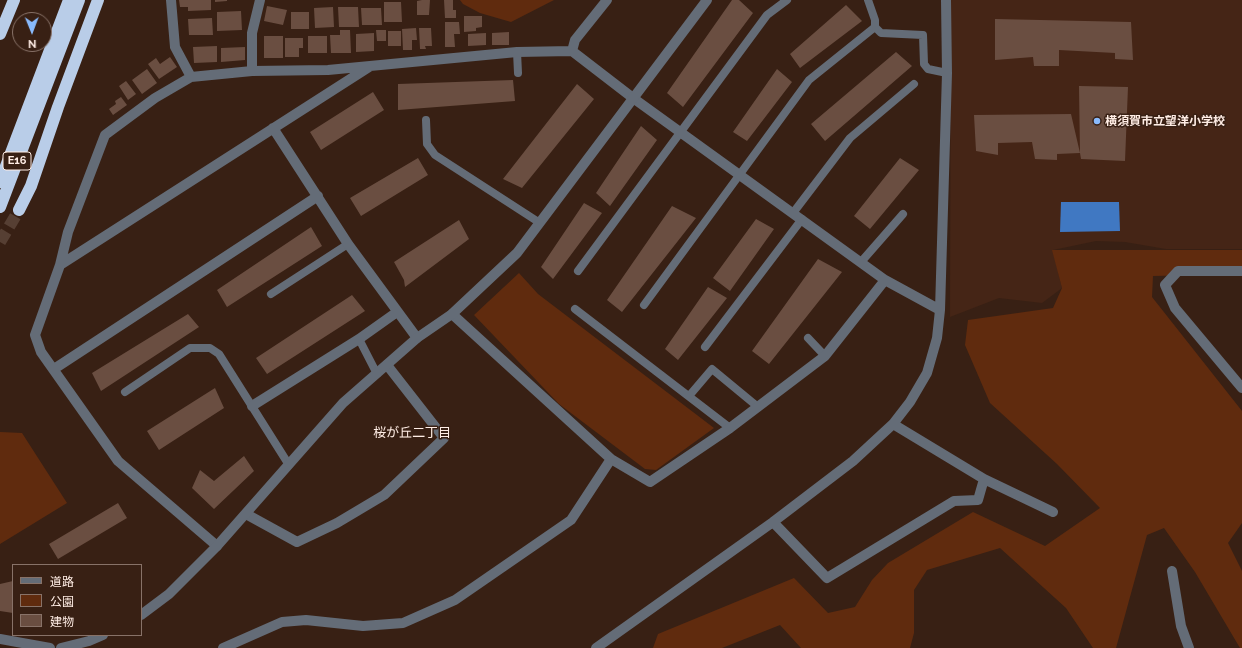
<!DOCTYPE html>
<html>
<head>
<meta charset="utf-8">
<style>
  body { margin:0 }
  #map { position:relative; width:1242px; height:648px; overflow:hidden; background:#382014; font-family:Raleway,"Noto Sans JP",sans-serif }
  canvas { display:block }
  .legend { position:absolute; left:12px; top:564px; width:130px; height:72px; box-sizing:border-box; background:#382014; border:1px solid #887268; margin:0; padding:5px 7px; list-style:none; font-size:12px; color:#ffede5 }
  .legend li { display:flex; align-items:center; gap:8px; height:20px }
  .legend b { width:20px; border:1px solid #887268 }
  .north { position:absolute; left:12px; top:12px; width:40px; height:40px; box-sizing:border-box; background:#382014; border:1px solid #887268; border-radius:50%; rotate:179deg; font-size:11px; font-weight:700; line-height:16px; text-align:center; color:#ffede5 }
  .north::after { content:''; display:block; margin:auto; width:14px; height:18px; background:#89bafc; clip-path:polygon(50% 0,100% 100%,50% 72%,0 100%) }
</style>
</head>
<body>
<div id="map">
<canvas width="1242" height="648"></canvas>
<ul class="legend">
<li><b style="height:5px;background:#646c77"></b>道路</li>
<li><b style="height:11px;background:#602b0e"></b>公園</li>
<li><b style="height:11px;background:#6a4e41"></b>建物</li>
</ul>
<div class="north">N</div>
</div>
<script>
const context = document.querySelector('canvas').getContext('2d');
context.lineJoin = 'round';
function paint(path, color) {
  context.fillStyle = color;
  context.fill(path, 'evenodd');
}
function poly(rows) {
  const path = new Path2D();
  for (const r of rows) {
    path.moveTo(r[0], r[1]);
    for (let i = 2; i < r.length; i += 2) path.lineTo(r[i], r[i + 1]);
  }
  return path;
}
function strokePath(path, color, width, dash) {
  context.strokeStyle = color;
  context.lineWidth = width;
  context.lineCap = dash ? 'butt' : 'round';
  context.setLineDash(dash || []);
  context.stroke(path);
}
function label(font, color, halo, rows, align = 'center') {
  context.font = font + ' Raleway,"Noto Sans JP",sans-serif';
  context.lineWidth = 3;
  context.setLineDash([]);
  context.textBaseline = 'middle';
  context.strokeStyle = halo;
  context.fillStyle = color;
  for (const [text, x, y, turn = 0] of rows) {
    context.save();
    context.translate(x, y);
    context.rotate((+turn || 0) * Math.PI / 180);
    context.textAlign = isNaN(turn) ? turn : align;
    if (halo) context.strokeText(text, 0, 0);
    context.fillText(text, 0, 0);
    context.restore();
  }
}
paint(poly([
  [951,0,1242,0,1242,249,1166,249,1125,242,1096,241,1053,250,1062,288,1042,303,999,298,950,317]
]), '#452516');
paint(poly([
  [460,0,554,0,511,22,480,13,463,4],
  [1052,250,1242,250,1242,274,1153,276,1152,297,1242,411,1242,523,1228,543,1242,571,1242,648,1240,648,1195,572,1164,528,1147,535,1116,648,1093,648,1066,608,1000,548,927,570,914,590,914,633,910,648,801,648,780,625,722,648,653,648,658,634,794,578,828,613,855,607,872,580,888,563,973,512,1045,546,1100,508,1057,464,990,403,965,345,968,320,1053,308,1062,288],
  [519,273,538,294,714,428,656,470,645,469,559,404,474,315],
  [0,432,22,433,67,503,0,544]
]), '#602b0e');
paint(poly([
  [1061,202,1119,202,1120,231,1060,232]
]), '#4078c2');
paint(poly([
  [179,0,211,0,211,10,188,11,188,7,180,7],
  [215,0,227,0,227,1,215,2],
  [422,0,430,0,429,15,417,15,417,1],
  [444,0,453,0,453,10,456,10,456,18,445,18],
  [732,0,739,0,753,13,683,107,667,93],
  [384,2,401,2,402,22,384,22],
  [846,5,862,21,800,68,790,54],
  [267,6,287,10,283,25,264,21],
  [333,7,334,27,315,28,314,8],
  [338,7,358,7,359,27,339,27],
  [361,8,381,8,382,25,362,25],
  [241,11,242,30,217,31,217,12],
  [291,12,309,12,309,29,291,29],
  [464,16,482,16,482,27,476,28,476,31,464,32],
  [212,18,213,35,189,35,188,19],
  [995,19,1131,22,1133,60,1115,59,1115,53,1059,50,1059,66,1034,66,1033,57,995,60],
  [445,22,459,22,460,34,454,34,455,47,445,47],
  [416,28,417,40,412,40,412,50,403,50,402,29],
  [419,28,431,28,432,46,425,46,426,49,420,49],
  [340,30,350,30,351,53,331,53,330,35,340,35],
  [376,30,386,30,386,41,377,41],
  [388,31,401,31,401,46,388,46],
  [509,32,509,45,492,45,492,33],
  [374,33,374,51,356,52,356,34],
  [486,33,486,45,468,46,468,34],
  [264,36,283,36,283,58,264,58],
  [308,36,327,36,327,53,308,53],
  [285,38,303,38,303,48,299,48,299,57,285,57],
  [217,46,217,62,194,63,193,47],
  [245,47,245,60,221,62,221,48],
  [896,52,912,66,825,141,811,124],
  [170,57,177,67,159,79,148,64,156,58,160,64],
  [147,69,157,83,142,94,132,80],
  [777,69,792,82,747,141,733,132],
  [513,80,515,101,398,110,398,84],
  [126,81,136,94,128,100,119,86],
  [577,84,594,99,522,188,503,179],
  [1079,86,1128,87,1125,161,1081,159,1080,153,1057,154,1057,160,1035,159,1032,142,998,143,998,155,976,151,974,115,1071,114,1080,153],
  [373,92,384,110,321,150,310,132],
  [121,97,127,105,113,115,109,109,116,104,115,101],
  [641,126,657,140,610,206,596,193],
  [418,158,428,175,361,216,350,198],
  [900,158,919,170,870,229,854,216],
  [584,203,602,213,553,279,541,267],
  [672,206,696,218,622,312,607,300],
  [756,219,774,229,730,291,713,278],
  [459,220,469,239,405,287,404,280,394,262],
  [311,227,322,246,227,307,217,290],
  [818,259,842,272,769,364,752,351],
  [708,287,727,298,678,360,665,349],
  [352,295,365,311,267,374,256,358],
  [188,314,199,327,101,391,92,373],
  [215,388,224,408,159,450,147,431],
  [244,456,254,471,214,509,192,488,200,470,214,481],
  [118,503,127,518,58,559,49,544],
  [13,581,13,613,0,611,0,584]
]), '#6a4e41');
strokePath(poly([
  [0,242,19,210]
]), '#563f33', 12, [12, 6]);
strokePath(poly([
  [875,27,881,33,923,35,924,64,928,69,947,73],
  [517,52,518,73],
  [426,120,427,144,435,155,540,223],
  [793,213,850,138,914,84],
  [861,262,903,214],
  [578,271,767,15,787,0],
  [271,294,348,244],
  [644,305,809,80,875,27,875,20,868,0],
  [575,309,730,428],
  [808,338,825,356],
  [359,339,377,374],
  [705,347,802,219],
  [125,392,190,348,210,348,219,354,289,465],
  [689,396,712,369,758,407]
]), '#646c77', 8);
strokePath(poly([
  [171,0,175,47,191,77],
  [572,51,575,40,607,0],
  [252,71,252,33,260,0],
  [273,128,348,244,417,338],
  [60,265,369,67],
  [1242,271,1178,271,1165,285,1175,308,1242,388],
  [452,314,611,459,650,482,730,428,825,356,885,280],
  [54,369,318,196],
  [252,406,359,339,397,312],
  [893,424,984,479,1053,512],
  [246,514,297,542,337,523,384,495,444,438,387,365],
  [773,522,827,578,954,501,978,500,984,479],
  [217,546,118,461,41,352,35,335,60,265,68,232,105,135,155,98,191,77,252,71,328,70,517,52,572,51,633,98,885,280,940,310],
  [1172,571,1181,626,1189,648],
  [223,648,282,622,306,620,363,626,403,623,455,600,571,520,611,459],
  [596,648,773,522,853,461,893,424,910,402,927,373,937,338,940,310,947,73,946,0]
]), '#646c77', 10);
strokePath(poly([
  [141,615,169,594,217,546,343,403,417,338,452,314,517,253,707,0],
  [0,639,50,648],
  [61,648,89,641,103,635]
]), '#646c77', 10);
strokePath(poly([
  [0,34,14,0],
  [0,182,69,0],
  [0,207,79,0],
  [19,210,31,186,58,107,98,0]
]), '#b9cde8', 12);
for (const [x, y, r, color] of [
  [1097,121,4,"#89bafc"]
]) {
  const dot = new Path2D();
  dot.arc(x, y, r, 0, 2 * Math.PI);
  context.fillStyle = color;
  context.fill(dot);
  strokePath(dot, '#382014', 1.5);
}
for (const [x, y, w] of [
  [17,161,28]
]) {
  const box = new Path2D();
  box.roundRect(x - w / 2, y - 9, w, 18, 3);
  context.fillStyle = '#382014';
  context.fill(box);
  strokePath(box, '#ffede5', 1);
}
label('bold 11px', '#ffede5', null, [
  ["E16",17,161]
]);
label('bold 12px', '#ffede5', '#382014', [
  ["横須賀市立望洋小学校",1105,121]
], 'left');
label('13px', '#ffede5', '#382014', [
  ["桜が丘二丁目",412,433]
]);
</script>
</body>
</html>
